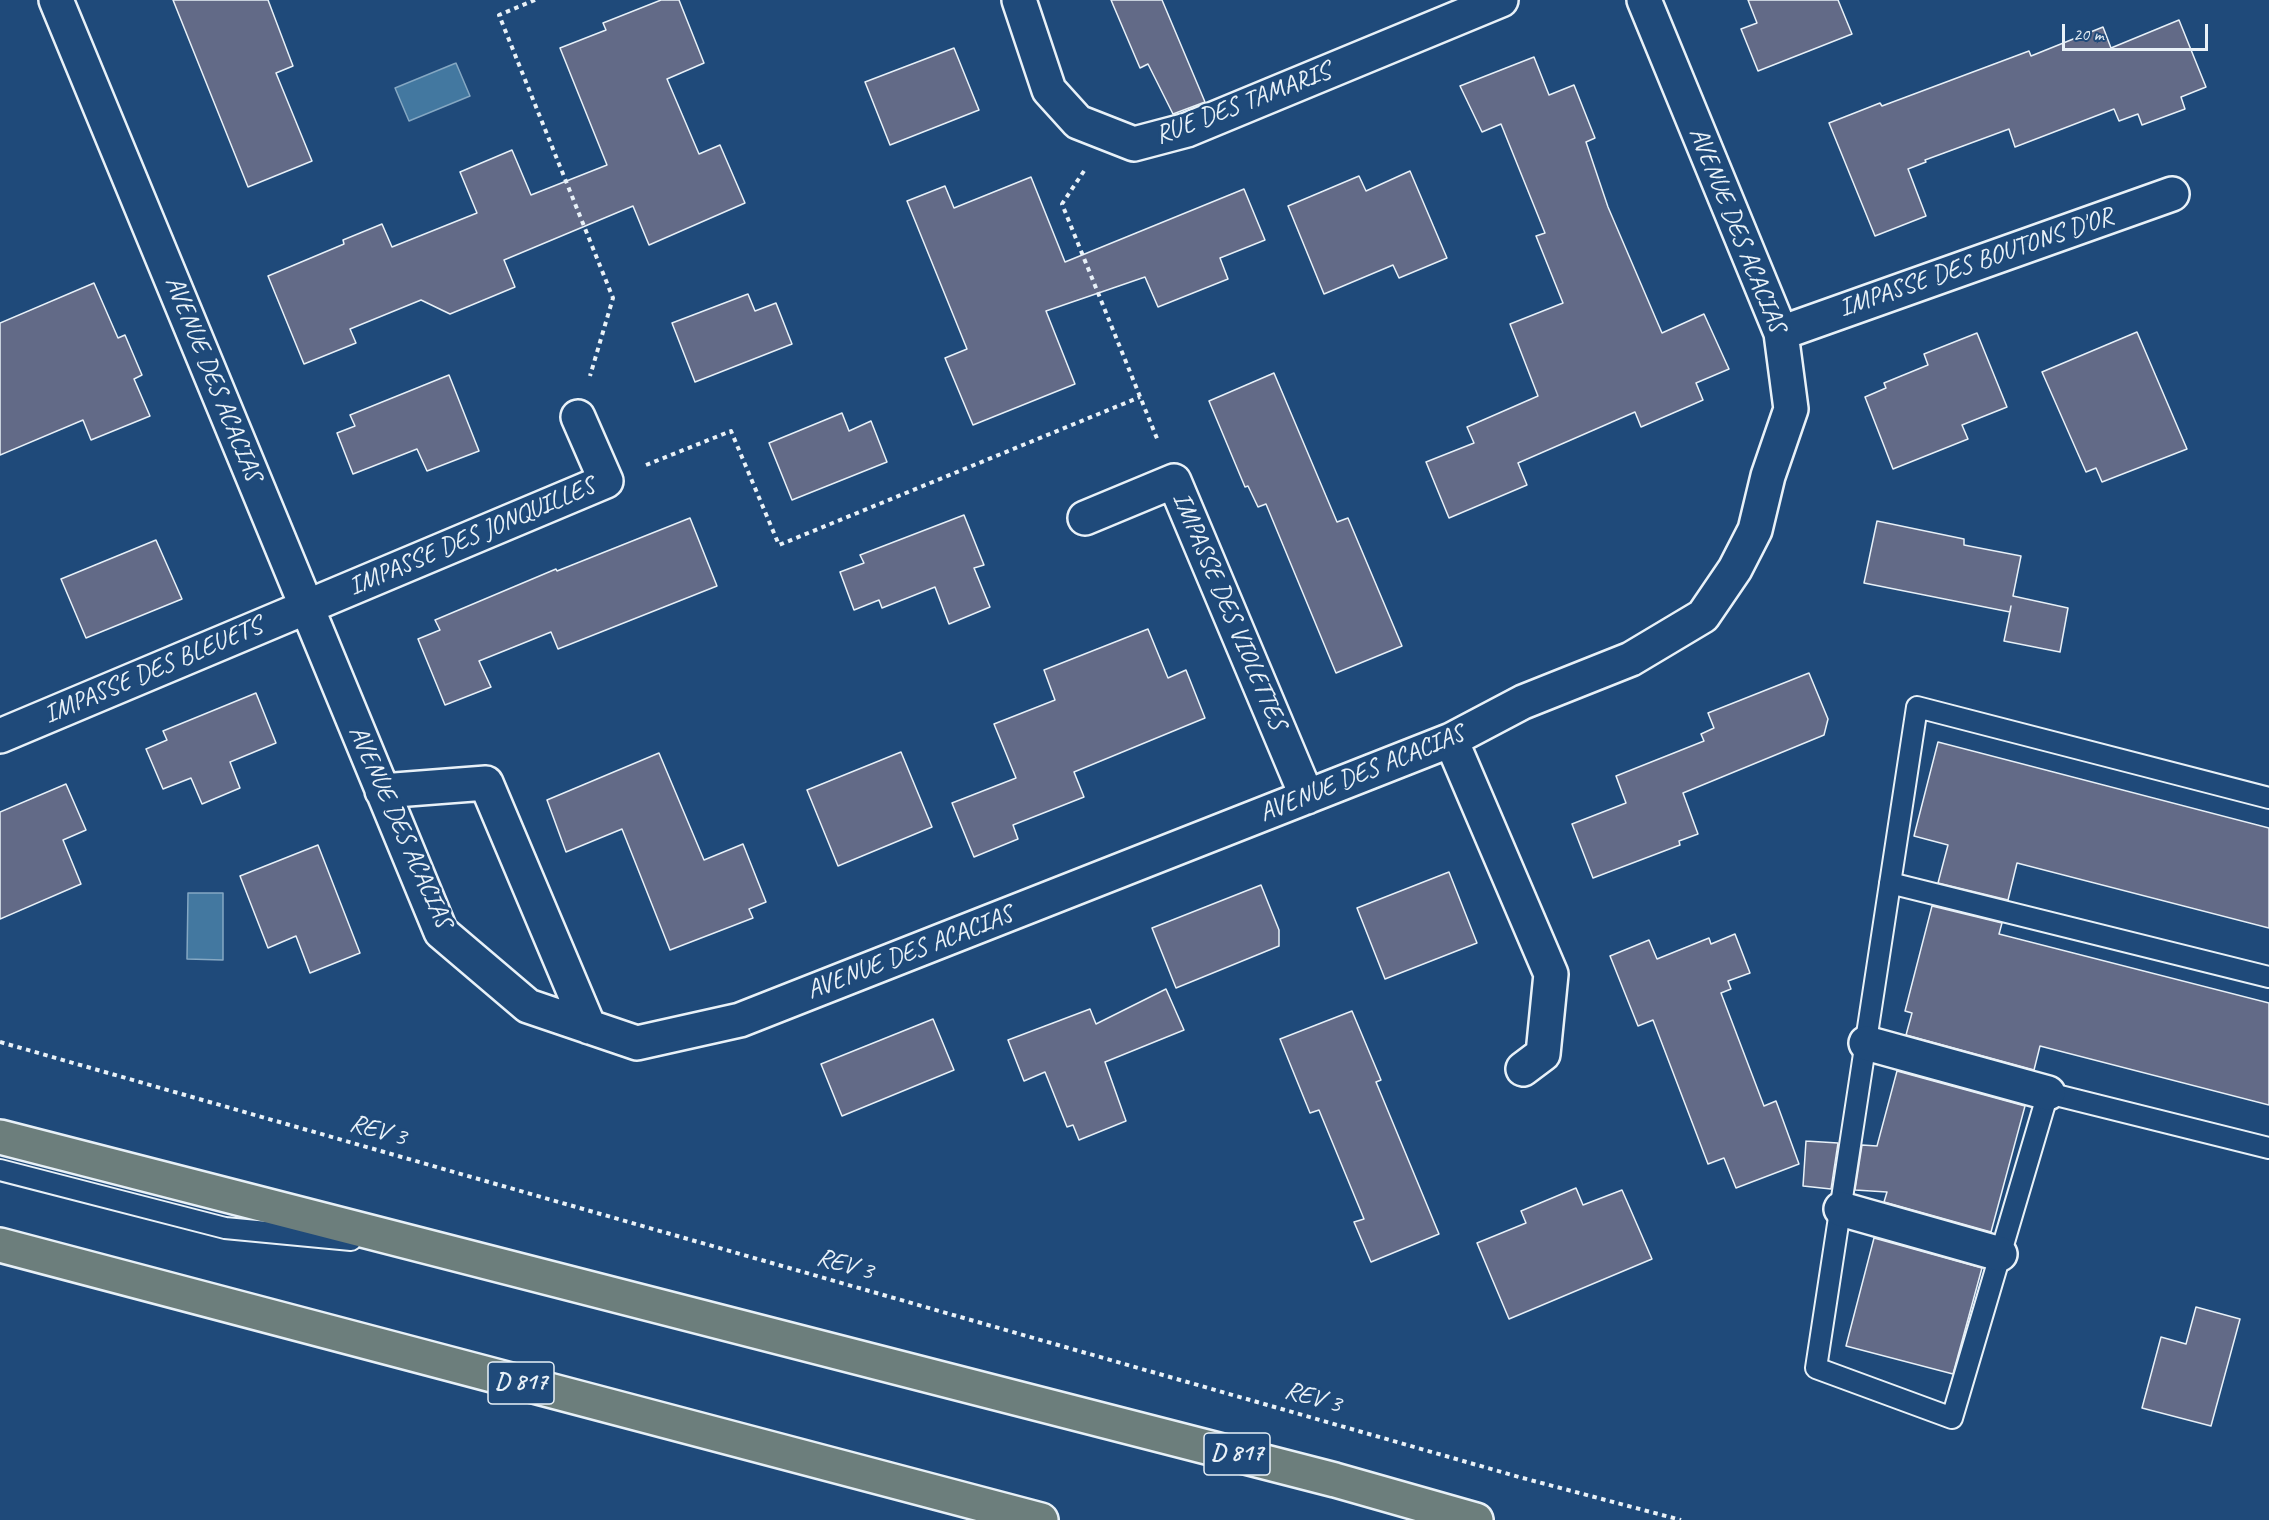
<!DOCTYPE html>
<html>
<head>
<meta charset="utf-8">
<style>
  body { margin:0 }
  #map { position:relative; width:2269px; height:1520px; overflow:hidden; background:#1f4a7a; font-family:Caveat,sans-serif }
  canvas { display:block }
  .scale { position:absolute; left:2062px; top:24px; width:146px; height:27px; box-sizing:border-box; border:3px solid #e8f1f8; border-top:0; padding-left:8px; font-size:18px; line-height:21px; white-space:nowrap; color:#e8f1f8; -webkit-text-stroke:4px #1f4a7a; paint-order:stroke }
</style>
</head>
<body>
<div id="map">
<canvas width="2269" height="1520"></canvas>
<div class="scale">20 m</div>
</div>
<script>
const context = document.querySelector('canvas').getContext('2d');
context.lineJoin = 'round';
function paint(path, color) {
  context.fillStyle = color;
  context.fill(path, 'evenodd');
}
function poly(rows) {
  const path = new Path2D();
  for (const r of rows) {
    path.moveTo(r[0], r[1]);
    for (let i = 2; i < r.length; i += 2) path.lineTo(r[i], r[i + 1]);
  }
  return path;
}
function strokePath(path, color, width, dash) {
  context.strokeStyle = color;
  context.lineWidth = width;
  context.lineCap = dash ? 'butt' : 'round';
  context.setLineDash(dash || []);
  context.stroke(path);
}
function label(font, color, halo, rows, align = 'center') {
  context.font = font + ' Caveat,sans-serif';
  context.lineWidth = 5;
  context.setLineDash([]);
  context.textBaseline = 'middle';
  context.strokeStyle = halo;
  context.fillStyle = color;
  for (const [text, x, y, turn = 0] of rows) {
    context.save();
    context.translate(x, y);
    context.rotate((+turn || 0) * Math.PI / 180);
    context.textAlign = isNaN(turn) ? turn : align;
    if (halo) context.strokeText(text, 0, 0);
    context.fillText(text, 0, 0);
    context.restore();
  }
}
const water = poly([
  [456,63,470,96,409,121,395,88,456,63],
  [188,893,223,893,223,960,187,959,188,893]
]);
paint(water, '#4378a0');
strokePath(water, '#85a8c3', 1.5);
const building = poly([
  [173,0,268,0,293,66,276,73,312,161,248,187,173,0],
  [661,0,679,0,704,63,667,79,699,154,720,145,745,203,649,245,633,206,504,260,515,287,450,314,421,300,350,329,356,343,304,364,268,276,344,244,343,240,382,224,392,247,477,213,460,172,512,150,531,195,607,165,560,48,606,30,603,23,661,0],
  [1111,0,1162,0,1205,102,1173,114,1148,64,1140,68,1111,0],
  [1748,0,1838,0,1852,34,1758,71,1741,29,1757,23,1748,0],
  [2179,20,2206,87,2181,97,2185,109,2142,125,2138,114,2119,121,2114,109,2015,147,2009,129,1925,160,1926,162,1908,169,1926,216,1875,236,1829,123,1880,103,1882,106,2029,51,2031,56,2103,27,2111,48,2179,20],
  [954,48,979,110,890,145,865,82,954,48],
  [1534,57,1549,95,1574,85,1595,138,1586,142,1608,207,1662,333,1704,314,1729,369,1696,383,1703,400,1641,427,1635,412,1518,463,1527,485,1449,518,1426,462,1474,443,1467,427,1538,396,1510,324,1563,303,1536,236,1545,233,1501,124,1482,132,1460,86,1534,57],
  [1410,171,1447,258,1399,278,1393,265,1324,294,1288,206,1359,176,1366,191,1410,171],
  [1031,177,1065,262,1244,189,1265,240,1220,258,1228,279,1158,307,1145,277,1046,311,1075,384,973,425,945,358,967,349,907,201,945,186,954,208,1031,177],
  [94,283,118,338,125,335,142,375,134,379,150,416,91,440,83,420,0,455,0,323,94,283],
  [748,294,755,311,776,303,792,344,695,382,672,323,748,294],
  [2137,332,2187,449,2102,482,2096,468,2086,472,2042,372,2137,332],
  [1977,333,2007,407,1962,425,1968,439,1893,469,1865,397,1886,388,1884,383,1928,365,1924,354,1977,333],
  [1274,373,1337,522,1348,518,1402,646,1336,673,1266,504,1258,507,1248,486,1245,487,1209,401,1274,373],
  [449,375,479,451,427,471,417,449,353,474,337,433,355,426,350,415,449,375],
  [842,413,849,431,871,421,887,462,792,500,769,443,842,413],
  [964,515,984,565,974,568,990,607,949,624,935,587,882,608,879,600,854,610,840,572,864,563,860,555,964,515],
  [690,518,717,586,558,649,551,632,479,661,491,687,445,705,418,639,440,630,435,620,556,569,557,571,690,518],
  [1877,521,1964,539,1964,545,2021,556,2013,596,2068,608,2060,652,2004,641,2011,606,2010,612,1864,583,1877,521],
  [156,540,182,599,86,638,61,579,156,540],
  [1148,629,1168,678,1186,670,1205,718,1074,772,1084,797,1013,825,1018,839,974,857,952,803,1016,778,994,724,1055,700,1044,670,1148,629],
  [1809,673,1828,719,1824,735,1683,793,1698,834,1679,841,1680,845,1593,878,1572,824,1626,803,1616,776,1704,741,1701,734,1714,728,1708,713,1809,673],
  [256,693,276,743,230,762,240,788,202,804,191,778,163,789,146,749,167,740,163,731,256,693],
  [1938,742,2269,828,2269,928,2017,863,2008,900,1938,883,1948,845,1914,836,1938,742],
  [901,752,932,827,838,866,807,790,901,752],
  [659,753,704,860,743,844,766,902,749,909,753,918,670,950,622,829,566,852,547,800,659,753],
  [66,784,86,830,63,840,81,884,0,919,0,812,66,784],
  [318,845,360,953,310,973,296,936,268,948,240,876,318,845],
  [1449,872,1477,943,1385,979,1357,908,1449,872],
  [1261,885,1279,930,1279,946,1176,988,1152,928,1261,885],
  [1932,906,2002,923,1999,934,2269,1003,2269,1105,2040,1046,2034,1070,1906,1035,1912,1013,1905,1011,1932,906],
  [1735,934,1750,973,1728,981,1731,989,1721,993,1764,1106,1776,1101,1799,1164,1736,1188,1724,1158,1708,1164,1653,1020,1638,1026,1610,956,1649,940,1657,959,1709,938,1711,944,1735,934],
  [1166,989,1184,1030,1105,1062,1126,1121,1079,1140,1073,1125,1067,1127,1045,1072,1024,1081,1008,1040,1090,1009,1096,1024,1166,989],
  [1352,1011,1381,1080,1376,1082,1439,1234,1371,1262,1354,1222,1364,1219,1319,1110,1310,1113,1280,1039,1352,1011],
  [933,1019,954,1070,842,1116,821,1064,933,1019],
  [1897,1071,2025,1106,1991,1232,1884,1202,1887,1192,1855,1190,1862,1145,1877,1146,1897,1071],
  [1806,1141,1838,1143,1831,1189,1803,1186,1806,1141],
  [1576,1188,1583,1205,1622,1190,1652,1259,1509,1319,1477,1243,1526,1223,1521,1211,1576,1188],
  [1874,1238,1982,1268,1953,1374,1846,1346,1874,1238],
  [2196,1307,2240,1319,2211,1426,2142,1408,2161,1337,2186,1344,2196,1307]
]);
paint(building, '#626a87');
strokePath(building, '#e8f1f8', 1.5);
const service = poly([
  [2269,798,1917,707,1816,1368,1952,1418,2048,1093,2269,1148],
  [1890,883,2269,977],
  [0,1170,225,1228,351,1240]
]);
const minor = poly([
  [56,0,441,932,528,1006,637,1043,740,1020,1451,740,1523,702,1631,659,1703,616,1735,569,1755,530,1768,476,1791,409,1781,333,1644,0],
  [1019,0,1049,90,1078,122,1134,144,1187,130,1501,0],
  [1781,333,2172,194],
  [1085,518,1174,481,1307,797],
  [0,736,606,481,578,417],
  [1451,740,1551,974,1543,1054,1523,1069],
  [382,791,486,783,589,1027],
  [1866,1043,2048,1093],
  [1841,1209,2000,1254]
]);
const primary = poly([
  [0,1137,1335,1480,1476,1520],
  [0,1245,1041,1520]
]);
strokePath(service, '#e8f1f8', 24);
strokePath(minor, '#e8f1f8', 38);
strokePath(primary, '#e8f1f8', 38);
strokePath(poly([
  [535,0,499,15,613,298,590,376],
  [1084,171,1062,204,1158,441],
  [646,465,731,431,779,545,1140,397],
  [0,1042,1519,1477,1681,1520]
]), '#e8f1f8', 4, [4.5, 4.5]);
strokePath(service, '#1f4a7a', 20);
strokePath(minor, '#1f4a7a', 33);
strokePath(primary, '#6c7e7c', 33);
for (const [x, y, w] of [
  [521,1383,66],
  [1237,1454,66]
]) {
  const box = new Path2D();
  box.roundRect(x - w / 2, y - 21, w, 42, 4.5);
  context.fillStyle = '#1f4a7a';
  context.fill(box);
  strokePath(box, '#e8f1f8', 1.5);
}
label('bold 24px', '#e8f1f8', null, [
  ["D 817",521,1383],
  ["D 817",1237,1454]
]);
label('26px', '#e8f1f8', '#1f4a7a', [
  ["RUE DES TAMARIS",1243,104,-21],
  ["AVENUE DES ACACIAS",1737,230,68],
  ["IMPASSE DES BOUTONS D'OR",1976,263,-19],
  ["AVENUE DES ACACIAS",213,379,68],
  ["IMPASSE DES JONQUILLES",472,537,-23],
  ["IMPASSE DES VIOLETTES",1229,611,67],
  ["IMPASSE DES BLEUETS",153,671,-23],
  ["AVENUE DES ACACIAS",1362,774,-22],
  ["AVENUE DES ACACIAS",400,827,66],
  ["AVENUE DES ACACIAS",910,953,-21],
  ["REV 3",378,1131,16],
  ["REV 3",845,1265,16],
  ["REV 3",1313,1398,16]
]);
</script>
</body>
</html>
